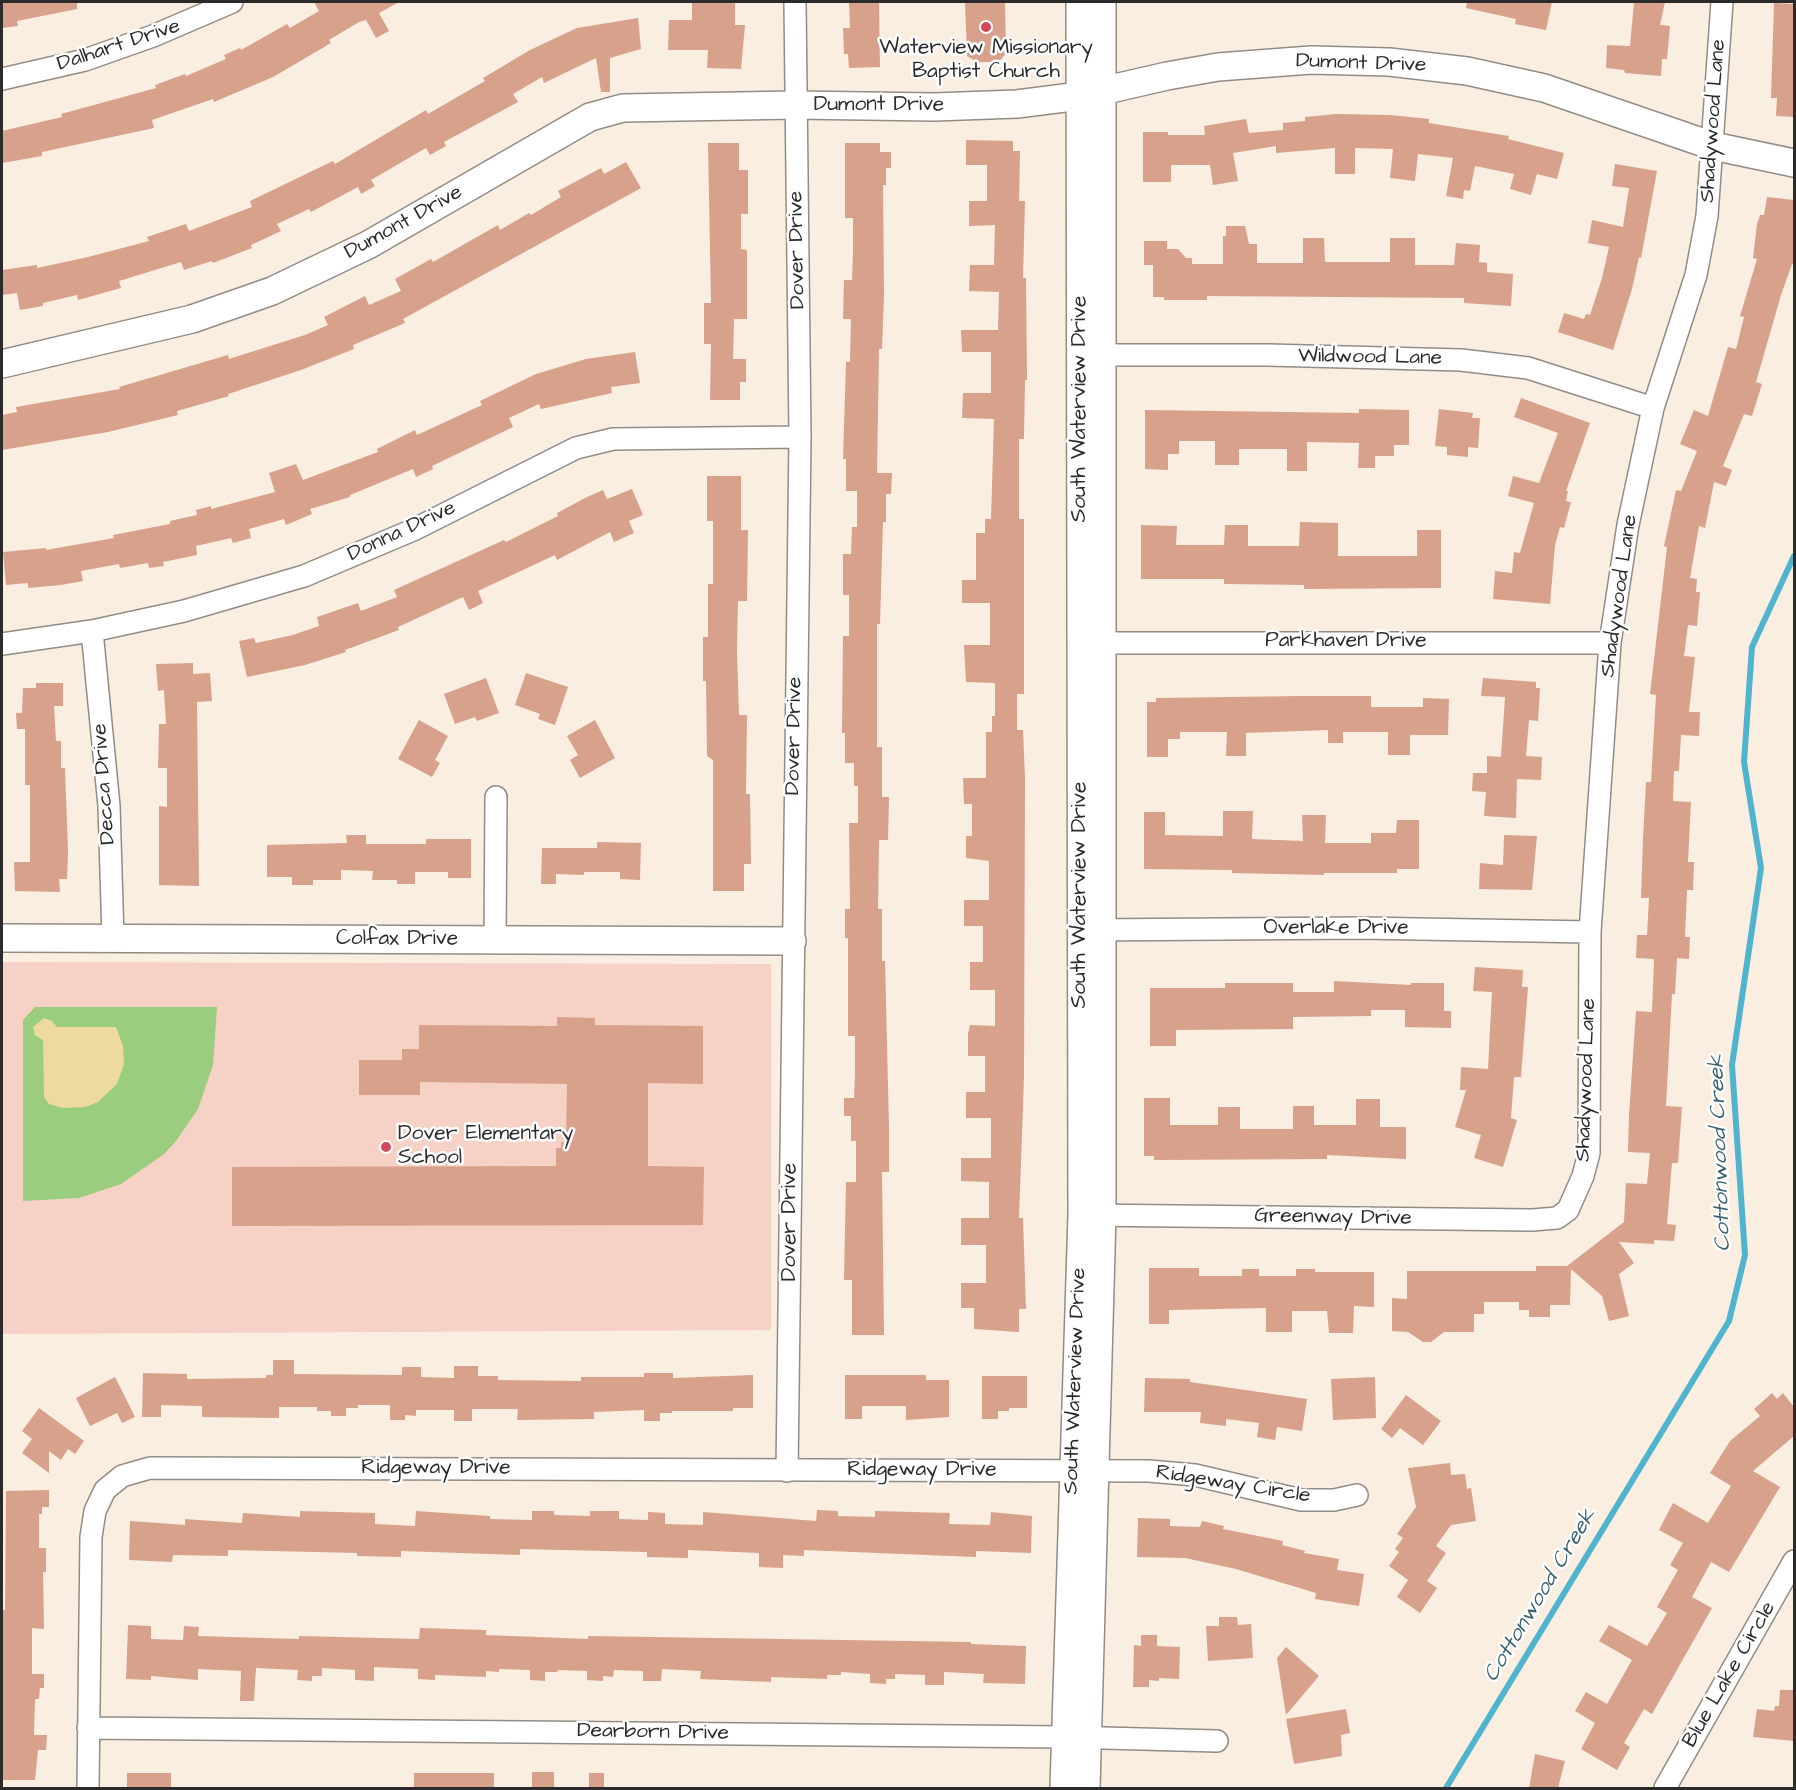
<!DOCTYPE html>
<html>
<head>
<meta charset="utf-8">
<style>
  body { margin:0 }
  #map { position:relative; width:1796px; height:1790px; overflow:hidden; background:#faeee0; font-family:"Architects Daughter",sans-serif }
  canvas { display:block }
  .frame { position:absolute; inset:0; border:3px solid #2b2b2b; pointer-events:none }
</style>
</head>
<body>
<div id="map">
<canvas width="1796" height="1790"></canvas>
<div class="frame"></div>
</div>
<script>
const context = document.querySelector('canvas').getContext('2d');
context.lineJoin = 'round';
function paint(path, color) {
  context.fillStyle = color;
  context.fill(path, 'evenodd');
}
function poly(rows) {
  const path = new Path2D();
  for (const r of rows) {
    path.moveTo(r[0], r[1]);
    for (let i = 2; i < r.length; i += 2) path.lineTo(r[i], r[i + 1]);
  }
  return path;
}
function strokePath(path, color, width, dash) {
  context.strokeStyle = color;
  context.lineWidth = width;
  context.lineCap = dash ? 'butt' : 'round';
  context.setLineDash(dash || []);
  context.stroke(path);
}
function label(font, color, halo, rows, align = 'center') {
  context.font = font + ' "Architects Daughter",sans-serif';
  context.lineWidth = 5;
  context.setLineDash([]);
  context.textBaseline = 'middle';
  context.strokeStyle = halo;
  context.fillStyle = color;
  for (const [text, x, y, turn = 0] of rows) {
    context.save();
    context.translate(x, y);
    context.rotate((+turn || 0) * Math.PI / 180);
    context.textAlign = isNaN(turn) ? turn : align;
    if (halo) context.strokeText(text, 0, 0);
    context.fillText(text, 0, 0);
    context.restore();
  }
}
paint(poly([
  [2,962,771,964,771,1330,2,1334]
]), '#f6d1c6');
paint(poly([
  [35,1007,217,1007,213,1065,198,1109,176,1141,164,1154,121,1184,79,1198,23,1201,23,1020]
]), '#9acd7d');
paint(poly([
  [44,1018,52,1021,57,1027,116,1027,123,1046,124,1064,117,1084,98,1102,85,1107,63,1108,49,1104,44,1097,43,1040,35,1035,33,1027]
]), '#eeda9e');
strokePath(poly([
  [1446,1788,1729,1321,1745,1255,1732,1065,1761,868,1744,762,1752,647,1794,556]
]), '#50b4ce', 6);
paint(poly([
  [2,2,77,2,77,9,17,21,18,26,2,28],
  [314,2,399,2,379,13,389,31,376,38,366,20,359,22,329,40,331,43,273,77,214,102,213,99,152,120,154,128,42,152,42,156,2,163,2,131,62,117,61,114,156,88,155,85,185,74,186,76,226,59,224,55,240,48,241,50,287,24,290,28,319,11],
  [692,2,735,2,735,25,745,25,741,69,707,68,708,50,668,50,669,20,692,20],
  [849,2,879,2,880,67,849,68,848,54,844,54,843,28,850,28],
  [965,2,1005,2,1006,53,999,62,977,62,967,56],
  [1467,2,1552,2,1546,30,1515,24,1516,19,1466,8],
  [1634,2,1665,2,1660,25,1670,26,1667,59,1662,59,1661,76,1625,73,1624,70,1606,68,1607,45,1630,46],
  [1774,3,1794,4,1794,117,1776,116,1777,98,1771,98],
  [638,18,641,49,610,58,610,92,601,92,596,58,544,83,542,77,513,94,518,102,444,142,446,146,430,155,426,148,371,180,375,186,361,194,358,187,311,212,309,209,277,224,281,231,251,245,252,248,213,263,212,261,184,270,181,262,119,281,121,288,78,300,77,295,43,303,43,306,20,310,17,293,2,295,2,270,37,265,37,268,88,257,149,241,147,237,186,224,189,231,252,207,250,201,333,161,335,164,426,110,428,114,485,81,483,78,530,50,577,28],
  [1336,114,1390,115,1429,119,1429,123,1509,136,1508,139,1564,153,1557,179,1537,174,1531,195,1510,189,1514,174,1475,166,1470,191,1464,190,1463,199,1446,196,1453,158,1418,154,1415,181,1390,178,1393,149,1355,148,1355,174,1335,174,1335,148,1276,153,1276,146,1233,153,1238,181,1213,185,1210,165,1171,165,1171,182,1143,182,1143,132,1168,132,1168,135,1205,135,1204,126,1246,119,1249,133,1283,130,1283,123,1305,121,1305,117],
  [966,140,1013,141,1013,151,1020,151,1019,201,1025,201,1023,278,1026,278,1027,380,1025,380,1024,439,1019,439,1019,519,1024,519,1024,694,1017,694,1017,730,1023,730,1025,778,1024,1078,1019,1218,1023,1218,1026,1309,1019,1309,1019,1332,974,1329,974,1308,961,1308,961,1283,986,1283,986,1245,961,1245,961,1218,989,1218,989,1182,961,1181,961,1158,991,1158,991,1118,966,1118,966,1092,985,1092,985,1056,968,1056,968,1034,970,1025,995,1026,995,990,970,990,970,962,983,962,983,926,964,926,964,900,989,900,989,861,966,858,966,836,972,836,972,804,964,804,963,778,986,778,986,732,992,732,992,716,995,716,995,683,966,682,964,645,990,645,990,603,962,603,962,580,976,580,976,533,985,533,985,519,991,519,994,419,962,418,963,393,991,393,991,352,962,352,961,330,998,330,999,292,969,291,970,265,994,265,995,225,969,226,969,201,987,201,987,165,966,165],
  [708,143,739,143,739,170,748,170,748,214,741,214,741,249,747,250,747,319,734,319,733,359,746,359,746,382,740,382,740,400,710,400,711,344,704,344,704,303,711,303],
  [845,143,880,143,880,152,891,152,891,168,886,168,886,185,883,185,884,295,882,349,879,349,877,473,892,473,891,494,886,494,886,522,883,522,880,624,877,624,877,747,882,747,882,797,889,797,888,840,879,840,878,909,882,909,882,961,885,961,889,1127,889,1172,882,1172,884,1335,852,1335,852,1280,844,1280,846,1182,856,1182,856,1141,851,1141,851,1116,844,1116,844,1098,854,1098,855,1073,855,1036,848,1036,848,938,845,938,845,909,850,909,849,823,858,823,858,786,854,786,854,763,845,763,845,733,842,733,843,636,849,636,849,595,843,595,843,554,851,554,852,527,857,527,857,491,846,491,846,459,843,459,846,362,850,362,851,319,843,319,844,280,852,280,853,253,853,218,845,218],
  [626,162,641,188,403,319,405,323,353,345,354,349,301,370,228,394,229,396,177,411,178,415,108,432,2,450,2,415,17,412,16,407,120,389,119,387,228,355,229,359,305,335,328,325,324,317,365,296,369,305,401,291,395,279,431,259,433,262,498,225,500,230,529,213,531,215,561,197,558,191,601,168,604,174],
  [1615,164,1657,171,1641,258,1639,257,1632,289,1613,350,1558,332,1564,313,1584,319,1586,314,1590,315,1602,278,1609,247,1588,243,1592,220,1623,227,1629,188,1612,186],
  [1767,197,1794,200,1794,264,1792,264,1781,295,1756,382,1762,384,1752,416,1744,414,1723,466,1732,470,1726,486,1714,482,1705,528,1699,526,1690,578,1697,579,1696,592,1700,592,1697,626,1688,625,1684,656,1695,657,1689,712,1700,712,1699,736,1681,735,1679,771,1674,771,1673,801,1691,802,1688,862,1694,862,1693,890,1687,890,1685,937,1690,937,1689,959,1677,958,1675,994,1672,994,1666,1106,1682,1107,1678,1163,1672,1163,1667,1224,1676,1225,1674,1241,1654,1240,1654,1244,1619,1242,1634,1263,1619,1274,1629,1316,1609,1321,1602,1296,1571,1269,1570,1305,1550,1305,1550,1317,1529,1317,1529,1310,1519,1310,1519,1302,1484,1302,1484,1314,1474,1314,1474,1332,1444,1332,1431,1342,1423,1342,1408,1332,1392,1331,1392,1298,1407,1299,1407,1271,1536,1271,1536,1266,1567,1266,1624,1222,1626,1183,1647,1184,1650,1153,1628,1152,1629,1115,1636,1011,1652,1012,1654,959,1636,958,1637,935,1647,935,1649,898,1641,898,1643,839,1646,782,1651,782,1656,695,1650,694,1667,547,1664,546,1676,490,1681,491,1697,451,1680,444,1694,410,1708,416,1728,347,1736,349,1744,317,1740,316,1757,259,1753,258,1757,224,1760,215,1764,215],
  [1226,226,1245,226,1249,244,1257,244,1257,263,1303,263,1303,238,1324,238,1325,262,1390,262,1390,238,1415,238,1415,265,1454,265,1456,243,1480,245,1479,262,1487,263,1487,272,1513,274,1511,306,1464,303,1464,298,1207,296,1207,300,1164,300,1164,297,1153,297,1153,265,1144,265,1144,241,1167,241,1167,249,1178,249,1186,258,1192,258,1192,264,1223,264,1223,236,1226,236],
  [635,352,640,383,611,387,612,393,541,409,539,404,509,418,513,427,432,466,433,469,416,477,413,469,350,495,350,497,310,509,312,514,286,525,284,519,249,529,251,538,233,543,231,538,196,546,197,555,163,562,164,566,149,568,148,563,120,568,119,564,81,571,83,581,61,585,28,588,28,583,6,585,3,552,46,548,46,550,114,538,113,535,170,524,170,521,197,515,196,510,211,506,211,509,275,492,269,473,296,464,303,480,378,452,377,449,415,430,417,435,482,405,480,401,536,374,586,359],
  [1521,398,1590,423,1566,491,1568,491,1566,501,1571,502,1564,528,1560,527,1555,545,1550,604,1493,599,1495,571,1512,573,1514,552,1520,553,1534,503,1508,496,1513,476,1539,483,1558,433,1514,417],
  [1359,409,1409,410,1409,445,1394,445,1394,456,1375,456,1375,468,1358,468,1359,443,1307,442,1307,471,1287,471,1287,449,1239,449,1239,465,1215,465,1215,441,1179,441,1179,454,1168,454,1168,470,1145,469,1145,410,1359,413],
  [1439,409,1473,413,1472,418,1480,418,1478,448,1468,447,1468,457,1447,455,1447,447,1435,446],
  [707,476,741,476,741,530,748,530,747,601,738,601,737,650,739,715,747,715,746,794,750,794,751,864,744,864,744,891,713,891,713,760,707,756,706,681,703,681,703,637,708,637,708,584,713,584,713,521,707,521],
  [632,489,643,515,629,521,634,533,614,542,610,532,557,560,555,555,478,591,483,603,469,610,463,597,398,627,399,630,345,650,346,652,305,665,247,677,239,641,254,638,256,643,293,635,319,626,317,617,358,603,361,611,397,597,394,590,504,540,506,542,558,516,557,513,587,497,603,490,607,499],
  [1300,522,1338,523,1338,556,1417,556,1417,530,1441,530,1441,588,1304,589,1304,585,1224,584,1224,579,1141,579,1141,525,1177,526,1176,545,1224,545,1225,525,1248,525,1248,546,1299,546],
  [193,663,193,674,210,673,212,701,197,702,199,886,159,885,159,806,167,807,167,768,158,768,159,724,166,724,164,690,158,691,156,664],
  [526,673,568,687,555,725,538,719,540,714,515,705],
  [486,678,499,713,477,721,475,717,455,724,444,694],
  [1483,678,1536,682,1536,688,1540,688,1538,721,1529,720,1526,756,1542,757,1541,780,1517,779,1516,818,1484,816,1486,792,1472,791,1473,773,1487,773,1487,756,1501,757,1505,697,1481,696],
  [36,683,63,683,63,706,54,706,56,741,61,741,61,768,65,768,68,851,67,879,59,879,60,892,15,891,14,862,30,862,30,785,25,785,25,729,17,729,16,713,22,713,23,688,36,688],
  [1303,696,1371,696,1371,707,1423,707,1423,698,1449,699,1448,735,1410,735,1410,755,1388,755,1388,732,1343,732,1343,743,1328,743,1328,730,1246,733,1246,756,1226,756,1227,732,1180,732,1180,739,1168,739,1168,757,1147,757,1147,702,1156,702,1156,698],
  [419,720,448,736,435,760,440,763,432,777,398,759],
  [595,720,615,758,580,778,570,760,578,755,567,736],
  [1223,811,1253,811,1252,839,1303,841,1302,815,1326,815,1325,843,1371,843,1371,833,1396,833,1397,820,1419,820,1419,869,1397,869,1397,873,1324,873,1324,875,1232,873,1232,870,1144,869,1144,812,1165,812,1165,835,1223,836],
  [346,835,366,835,366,844,426,844,426,839,471,839,471,878,448,878,448,872,415,872,415,884,397,884,397,880,372,880,373,871,341,870,341,880,313,880,313,885,292,885,292,877,267,877,267,845,347,843],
  [1504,835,1537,836,1532,890,1479,889,1480,863,1503,865],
  [597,842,641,843,640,880,620,879,620,872,584,872,584,875,556,874,556,884,541,884,542,848,597,848],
  [1475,967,1523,970,1522,987,1528,987,1521,1077,1514,1077,1511,1118,1517,1120,1503,1167,1474,1158,1481,1135,1455,1127,1466,1090,1460,1090,1461,1067,1488,1069,1492,992,1473,991],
  [1334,981,1411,985,1411,983,1444,983,1444,1011,1451,1011,1451,1028,1405,1027,1405,1010,1371,1010,1371,1016,1293,1017,1293,1029,1176,1030,1176,1046,1150,1046,1150,988,1225,988,1225,983,1293,983,1293,992,1334,992],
  [557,1017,595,1018,595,1025,703,1026,703,1084,648,1083,648,1166,704,1167,703,1225,232,1226,232,1167,556,1166,556,1148,561,1148,561,1142,566,1142,567,1084,420,1082,420,1095,359,1095,359,1060,402,1060,402,1049,419,1049,419,1025,557,1026],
  [1144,1098,1170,1098,1170,1125,1218,1125,1218,1107,1240,1107,1240,1129,1293,1129,1293,1106,1314,1106,1314,1125,1356,1125,1356,1099,1380,1099,1380,1127,1406,1127,1406,1159,1327,1155,1327,1159,1154,1160,1154,1156,1144,1156],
  [1149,1268,1199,1268,1199,1276,1242,1276,1242,1269,1259,1269,1259,1276,1296,1276,1296,1269,1315,1269,1315,1272,1374,1272,1374,1307,1354,1306,1353,1333,1329,1333,1327,1311,1292,1311,1292,1332,1266,1332,1266,1308,1169,1310,1169,1324,1149,1324],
  [273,1360,294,1360,294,1374,402,1375,402,1367,421,1367,421,1377,454,1378,454,1366,478,1366,478,1376,498,1376,498,1380,581,1381,581,1377,644,1377,644,1373,673,1373,673,1378,753,1375,753,1408,733,1408,733,1411,672,1411,672,1413,660,1413,660,1421,644,1421,644,1410,594,1412,594,1419,517,1420,518,1409,472,1409,472,1421,454,1421,454,1410,416,1410,416,1416,405,1415,405,1420,390,1420,390,1405,358,1405,358,1408,346,1408,346,1416,331,1416,331,1411,317,1411,317,1407,279,1407,279,1418,202,1417,202,1406,161,1405,161,1417,142,1417,143,1373,187,1374,187,1379,266,1378,266,1375,273,1375],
  [845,1375,926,1375,926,1380,949,1380,949,1417,906,1420,906,1406,862,1406,862,1419,845,1419],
  [982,1376,1027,1376,1027,1408,1009,1408,1009,1411,998,1411,998,1419,982,1419],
  [115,1377,135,1417,122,1423,117,1413,90,1426,76,1398],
  [1375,1377,1376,1418,1333,1420,1331,1379],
  [1145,1378,1190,1379,1190,1382,1307,1399,1302,1431,1277,1427,1275,1440,1257,1437,1259,1423,1226,1419,1226,1426,1200,1423,1201,1412,1144,1412],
  [1772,1393,1777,1399,1783,1393,1794,1407,1794,1436,1753,1471,1780,1487,1729,1572,1711,1562,1692,1597,1712,1608,1652,1714,1644,1709,1624,1743,1630,1747,1617,1770,1581,1749,1595,1723,1575,1711,1586,1692,1607,1704,1632,1660,1599,1641,1609,1625,1647,1646,1667,1613,1657,1607,1678,1570,1670,1565,1683,1543,1659,1530,1673,1503,1708,1523,1731,1486,1710,1473,1730,1441,1760,1416,1754,1409],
  [1406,1395,1441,1421,1423,1445,1400,1428,1392,1438,1381,1429],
  [39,1408,84,1441,75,1454,68,1449,61,1460,49,1451,49,1473,22,1453,32,1439,22,1431],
  [1450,1463,1451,1475,1465,1474,1467,1489,1471,1488,1476,1521,1451,1525,1436,1546,1446,1553,1427,1581,1437,1588,1420,1613,1397,1597,1408,1580,1389,1566,1399,1552,1395,1549,1403,1538,1397,1534,1416,1507,1408,1468],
  [49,1490,49,1507,42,1507,42,1514,39,1514,39,1548,46,1548,46,1572,43,1572,44,1629,32,1628,32,1674,44,1674,44,1688,40,1688,39,1699,35,1699,34,1735,47,1735,46,1750,38,1750,35,1780,2,1780,2,1610,5,1610,6,1491],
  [817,1510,838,1511,838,1516,875,1517,875,1511,950,1513,949,1524,990,1525,991,1512,1032,1516,1031,1553,976,1551,976,1557,804,1550,804,1556,783,1555,783,1568,759,1567,759,1553,688,1550,688,1558,647,1557,647,1552,520,1549,520,1555,401,1551,401,1557,357,1556,357,1553,228,1550,228,1556,173,1555,172,1562,129,1560,130,1521,185,1525,185,1519,242,1523,243,1513,300,1517,300,1511,375,1513,375,1524,415,1526,416,1511,490,1516,490,1519,532,1520,532,1511,554,1511,554,1515,590,1516,590,1511,619,1511,619,1519,648,1520,648,1512,665,1513,665,1524,703,1525,703,1512,816,1521],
  [1138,1518,1170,1519,1170,1526,1200,1527,1202,1521,1224,1526,1223,1529,1283,1541,1282,1545,1305,1551,1304,1553,1339,1559,1337,1570,1364,1574,1359,1606,1315,1599,1316,1593,1236,1569,1185,1558,1137,1557],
  [1219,1617,1237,1617,1238,1625,1251,1624,1253,1658,1208,1661,1206,1626,1219,1626],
  [128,1625,151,1626,151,1639,183,1640,184,1626,199,1627,198,1636,299,1639,299,1636,419,1639,420,1628,486,1630,486,1635,588,1639,588,1636,971,1642,971,1644,1026,1646,1025,1684,983,1683,984,1674,944,1672,944,1685,925,1685,925,1675,895,1674,895,1679,886,1679,886,1684,870,1683,870,1674,841,1672,841,1675,827,1675,827,1679,771,1677,771,1682,700,1679,701,1671,662,1669,661,1681,643,1681,643,1671,614,1670,613,1677,603,1676,603,1681,587,1680,587,1671,558,1670,557,1672,545,1672,545,1681,530,1680,530,1670,499,1669,499,1672,486,1671,486,1677,435,1675,435,1680,418,1679,418,1669,374,1667,374,1681,355,1680,355,1670,322,1668,322,1676,312,1676,312,1681,297,1680,298,1670,256,1668,254,1701,240,1701,241,1671,198,1669,198,1680,151,1676,151,1680,126,1679],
  [1141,1635,1157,1635,1157,1646,1180,1647,1179,1679,1159,1678,1159,1681,1149,1680,1149,1687,1133,1687,1134,1645,1141,1646],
  [1286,1647,1319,1676,1286,1715,1277,1658],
  [1780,1690,1794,1690,1794,1741,1753,1737,1757,1709,1774,1711,1775,1706,1779,1706],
  [1346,1709,1350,1733,1341,1735,1342,1756,1294,1764,1286,1719],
  [1535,1754,1565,1761,1558,1788,1529,1788],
  [532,1772,554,1772,554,1788,532,1788],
  [127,1773,171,1773,171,1788,127,1788],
  [414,1773,494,1773,494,1788,414,1788],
  [589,1773,604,1773,604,1788,589,1788]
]), '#d8a18c');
const minor = poly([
  [2,79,85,60,153,36,232,2],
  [1087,355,1268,355,1461,360,1528,368,1653,408],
  [92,631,109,806,113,938],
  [1088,643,1610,643],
  [2,644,92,631,184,611,304,576,413,530,576,448,613,439,800,437],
  [1087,930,1361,928,1590,932],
  [495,940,496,797],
  [1087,1215,1532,1220,1557,1218,1568,1210,1583,1176,1589,1153,1590,932,1610,643,1628,525,1653,408,1696,275,1707,216,1722,2],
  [787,1471,800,437,795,2],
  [88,1728,1066,1737,1217,1741],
  [88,1788,91,1537,95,1511,105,1490,122,1476,150,1468,1149,1471,1195,1475,1301,1500,1334,1500,1357,1495],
  [1665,1788,1794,1561]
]);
const tertiary = poly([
  [2,364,192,319,272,291,368,245,590,117,623,108,796,105,934,107,1017,104,1080,96,1167,76,1218,67,1311,60,1389,62,1467,71,1544,88,1713,146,1794,163],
  [2,938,792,941],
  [1064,1788,1082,1215,1080,2],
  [1086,1788,1102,1215,1102,2]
]);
strokePath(minor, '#928c86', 24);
strokePath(tertiary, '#928c86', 30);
strokePath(minor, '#fff', 21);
strokePath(tertiary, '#fff', 27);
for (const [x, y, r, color] of [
  [986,27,6,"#d1495b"],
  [386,1147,6,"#d1495b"]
]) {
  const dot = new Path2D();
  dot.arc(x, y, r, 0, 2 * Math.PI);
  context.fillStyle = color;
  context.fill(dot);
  strokePath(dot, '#fff', 2);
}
label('21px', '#2b2b2b', '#fff', [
  ["Dalhart Drive",119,46,-18],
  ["Dumont Drive",1361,64,2],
  ["Dumont Drive",879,106],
  ["Shadywood Lane",1714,121,-86],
  ["Dumont Drive",404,223,-29],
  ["Dover Drive",798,250,-91],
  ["Wildwood Lane",1370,358,1],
  ["South Waterview Drive",1081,409,-90],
  ["Donna Drive",402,532,-25],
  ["Shadywood Lane",1620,596,-82],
  ["Parkhaven Drive",1346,642],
  ["Dover Drive",795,736,-89],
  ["Decca Drive",105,784,-94],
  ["South Waterview Drive",1081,895,-90],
  ["Overlake Drive",1336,929],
  ["Colfax Drive",397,940],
  ["Shadywood Lane",1587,1080,-88],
  ["Greenway Drive",1333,1218,1],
  ["Dover Drive",791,1222,-90],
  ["South Waterview Drive",1076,1381,-88],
  ["Ridgeway Drive",436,1469],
  ["Ridgeway Drive",922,1471],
  ["Ridgeway Circle",1233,1485,9],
  ["Blue Lake Circle",1730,1675,-60],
  ["Dearborn Drive",653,1733,1]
]);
label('21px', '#2b2b2b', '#fff', [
  ["Waterview Missionary",986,49],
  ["Baptist Church",986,73],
  ["Dover Elementary",398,1135,"left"],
  ["School",398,1159,"left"]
]);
label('italic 22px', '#3a626c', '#fff', [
  ["Cottonwood Creek",1721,1153,-92],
  ["Cottonwood Creek",1541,1596,-59]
]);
</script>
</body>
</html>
